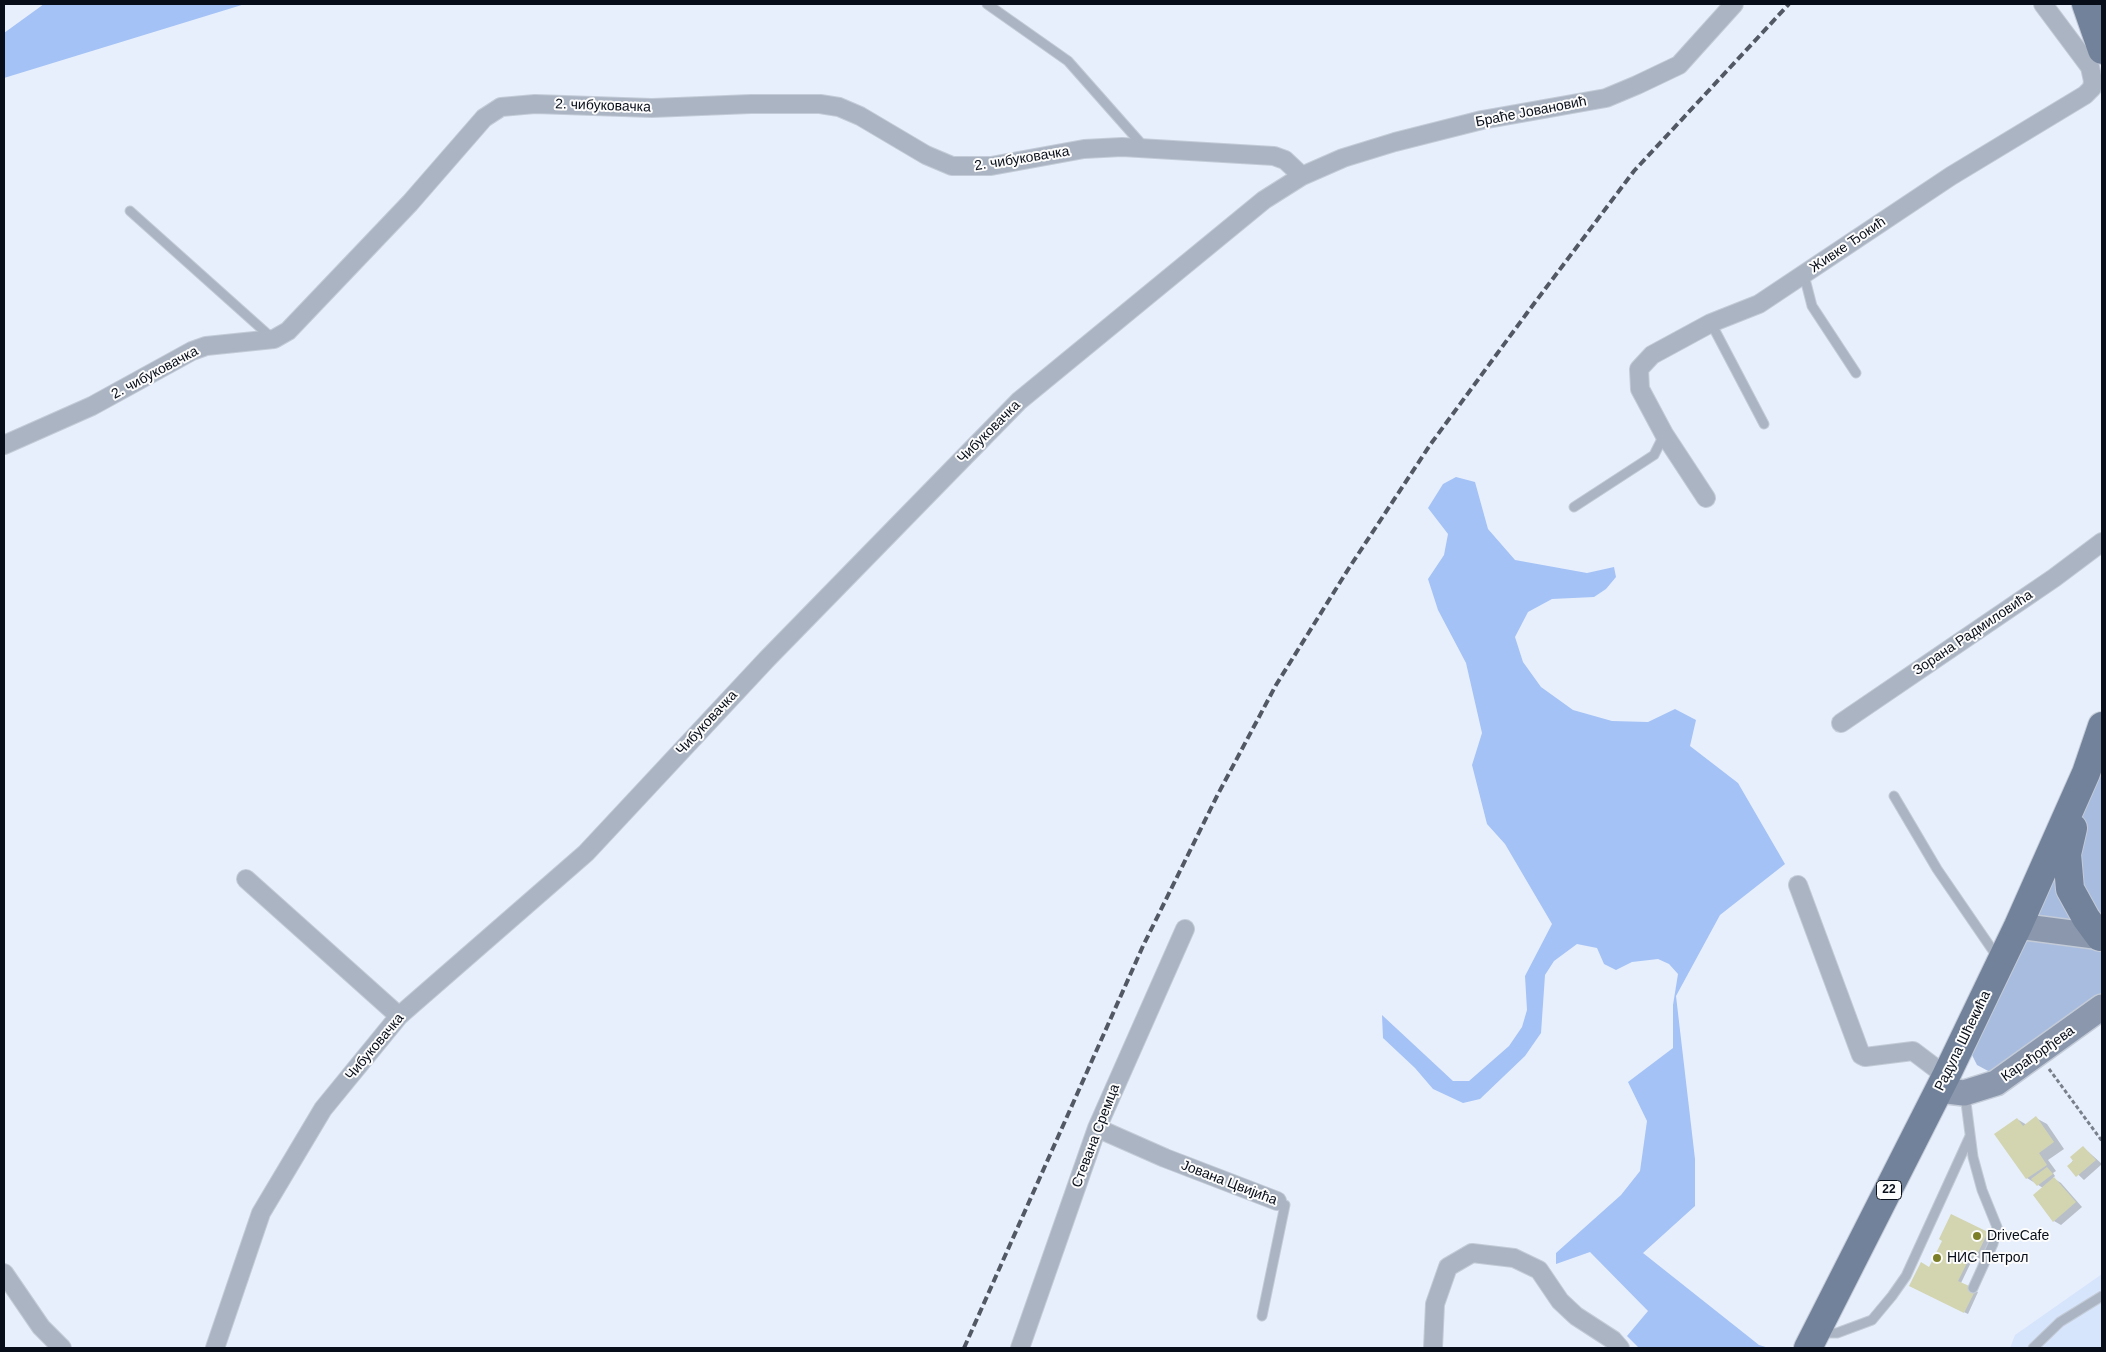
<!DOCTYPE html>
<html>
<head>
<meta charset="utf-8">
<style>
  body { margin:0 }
  #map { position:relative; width:2106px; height:1352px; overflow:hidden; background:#e7effc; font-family:Helvetica,sans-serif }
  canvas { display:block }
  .frame { position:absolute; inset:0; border:5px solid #080e19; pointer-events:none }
</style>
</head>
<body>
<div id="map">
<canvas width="2106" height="1352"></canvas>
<div class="frame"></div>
</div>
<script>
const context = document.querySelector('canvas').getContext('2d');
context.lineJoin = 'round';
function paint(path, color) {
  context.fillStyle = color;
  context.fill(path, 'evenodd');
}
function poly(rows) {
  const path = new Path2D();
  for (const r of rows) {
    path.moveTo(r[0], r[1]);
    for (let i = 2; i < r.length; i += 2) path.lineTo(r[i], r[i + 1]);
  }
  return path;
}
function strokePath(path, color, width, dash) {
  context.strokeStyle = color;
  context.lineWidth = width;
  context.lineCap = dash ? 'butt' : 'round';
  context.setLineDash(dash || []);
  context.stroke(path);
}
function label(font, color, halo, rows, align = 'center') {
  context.font = font + ' Helvetica,sans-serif';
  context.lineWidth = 4;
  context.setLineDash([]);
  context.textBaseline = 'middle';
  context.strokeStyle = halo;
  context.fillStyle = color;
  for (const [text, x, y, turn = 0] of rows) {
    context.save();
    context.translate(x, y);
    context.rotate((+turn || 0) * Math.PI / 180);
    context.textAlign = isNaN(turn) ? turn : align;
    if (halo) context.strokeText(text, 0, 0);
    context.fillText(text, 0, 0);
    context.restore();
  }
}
paint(poly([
  [2102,1274,2102,1348,2010,1348,2015,1335]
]), '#d6e4fc');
paint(poly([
  [2102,738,2102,1007,1992,1073,1977,1065,1971,1053]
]), '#a7bcdf');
paint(poly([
  [44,4,245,4,4,78,4,33],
  [1456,477,1475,482,1488,529,1515,560,1587,573,1614,567,1616,577,1606,589,1594,597,1552,599,1528,612,1515,637,1523,662,1541,687,1573,710,1612,721,1648,722,1675,709,1696,720,1690,746,1738,783,1785,864,1720,915,1676,996,1695,1159,1695,1206,1643,1253,1759,1345,1769,1348,1639,1348,1627,1336,1648,1311,1590,1252,1556,1264,1556,1253,1621,1195,1640,1171,1647,1121,1628,1082,1673,1048,1673,1005,1678,974,1669,964,1658,959,1632,962,1616,970,1604,964,1597,948,1577,944,1554,961,1545,975,1541,1033,1525,1056,1480,1099,1463,1103,1433,1089,1415,1068,1383,1038,1382,1015,1453,1081,1469,1081,1509,1046,1522,1027,1527,1010,1525,976,1552,924,1505,844,1487,824,1472,765,1482,733,1466,663,1438,610,1428,579,1444,555,1448,534,1428,508,1443,484]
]), '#a4c2f6');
paint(poly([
  [2036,1118,2047,1124,2064,1149,2048,1160,2056,1171,2053,1173,2055,1176,2053,1178,2061,1183,2082,1207,2061,1225,2054,1221,2043,1188,2027,1178,2017,1119,2027,1125],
  [2083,1147,2102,1164,2084,1180,2069,1166],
  [1988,1233,1998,1239,1987,1262,1974,1256,1961,1283,1978,1292,1968,1314,1911,1286,1930,1268]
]), '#0003');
paint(poly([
  [2036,1116,2054,1142,2039,1153,2047,1165,2026,1179,1994,1134,2017,1118,2023,1126],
  [2083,1146,2096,1160,2076,1177,2067,1166,2073,1161,2070,1157],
  [2047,1167,2053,1174,2037,1186,2031,1179],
  [2054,1177,2076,1202,2053,1222,2033,1195],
  [1951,1214,1988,1232,1976,1257,1971,1255,1958,1281,1976,1289,1964,1313,1909,1286,1921,1262,1929,1267,1942,1241,1939,1239]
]), '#d2d5b0');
const lane = poly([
  [987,4,1068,61,1145,148],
  [130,211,273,339],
  [1804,275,1812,306,1856,373],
  [1711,323,1764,424],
  [1574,507,1654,455,1664,435],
  [1894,796,1937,869,1998,958],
  [1965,1095,1973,1157,1982,1190,1997,1227,1993,1244,1973,1288],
  [1262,1316,1285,1205,1277,1201],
  [1821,1333,1837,1333,1872,1320,1892,1296,1906,1276,1970,1136],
  [2033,1348,2060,1322,2102,1296]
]);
const street = poly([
  [4,445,92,406,192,351,206,346,274,339,288,331,410,203,484,118,501,107,535,104,652,108,751,104,820,104,839,107,860,116,926,155,952,166,991,166,1084,149,1122,147,1274,156,1285,160,1302,176],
  [1706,498,1664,434,1640,389,1639,369,1652,355,1711,323,1759,304,1951,176,2085,95,2092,88,2093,81,2090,67,2043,4],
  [1841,723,2054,578,2102,542],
  [246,879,399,1016],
  [1798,885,1861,1055,1865,1057,1913,1051,1946,1076],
  [1097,1128,1165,1158,1277,1201],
  [4,1273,41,1327,62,1348],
  [215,1348,261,1213,323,1109,399,1016,586,853,767,659,1019,401,1264,200,1302,176,1343,158,1395,142,1482,120,1606,98,1637,85,1679,65,1734,4],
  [1020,1348,1097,1128,1185,929],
  [1433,1348,1435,1304,1448,1267,1472,1253,1514,1258,1539,1270,1560,1301,1576,1316,1613,1340,1620,1348]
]);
const secondary = poly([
  [2018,926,2102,937],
  [1939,1090,1964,1093,1996,1083,2102,1007]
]);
const primary = poly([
  [2086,4,2102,50],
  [2073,828,2067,854,2070,889,2086,918,2100,937],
  [1808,1348,1946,1076,2018,926,2086,773,2102,726]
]);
strokePath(lane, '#c3cbd8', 11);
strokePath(street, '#c3cbd8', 20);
strokePath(secondary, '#c3cbd8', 28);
strokePath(primary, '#c3cbd8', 30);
strokePath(poly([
  [2049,1069,2102,1141]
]), '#79808c', 3, [4, 2.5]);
strokePath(lane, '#abb4c2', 9);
strokePath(street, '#abb4c2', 18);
strokePath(secondary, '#8b97ac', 25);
strokePath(primary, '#73829b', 28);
strokePath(poly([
  [964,1348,1143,946,1217,796,1276,685,1349,568,1430,445,1527,313,1634,171,1789,4]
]), '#525864', 4, [8, 4]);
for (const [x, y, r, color] of [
  [1977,1236,5,"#7c7e28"],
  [1937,1258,5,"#7c7e28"]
]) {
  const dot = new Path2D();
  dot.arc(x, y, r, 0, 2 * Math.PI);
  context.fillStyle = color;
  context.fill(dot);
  strokePath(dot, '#fcfcfc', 2);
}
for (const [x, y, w] of [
  [1889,1190,25]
]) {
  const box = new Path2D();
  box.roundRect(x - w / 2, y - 9.5, w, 19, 4);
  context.fillStyle = '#fcfcfc';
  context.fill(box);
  strokePath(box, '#080e19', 1);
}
label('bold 12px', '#080e19', null, [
  ["22",1889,1190]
]);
label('14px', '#080e19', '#fcfcfc', [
  ["2. чибуковачка",603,106,2],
  ["Браће Јовановић",1531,112,-11],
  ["2. чибуковачка",1022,159,-9],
  ["Живке Ђокић",1848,245,-34],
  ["2. чибуковачка",155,373,-28],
  ["Чибуковачка",989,432,-45],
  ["Зорана Радмиловића",1973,633,-34],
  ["Чибуковачка",707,723,-47],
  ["Радула Шћекића",1963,1041,-64],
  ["Чибуковачка",375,1047,-50],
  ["Карађорђева",2038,1054,-35],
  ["Стевана Сремца",1096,1136,-69],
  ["Јована Цвијића",1229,1183,21]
]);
label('14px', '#080e19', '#fcfcfc', [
  ["DriveCafe",1987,1236],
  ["НИС Петрол",1947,1258]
], 'left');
</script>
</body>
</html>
